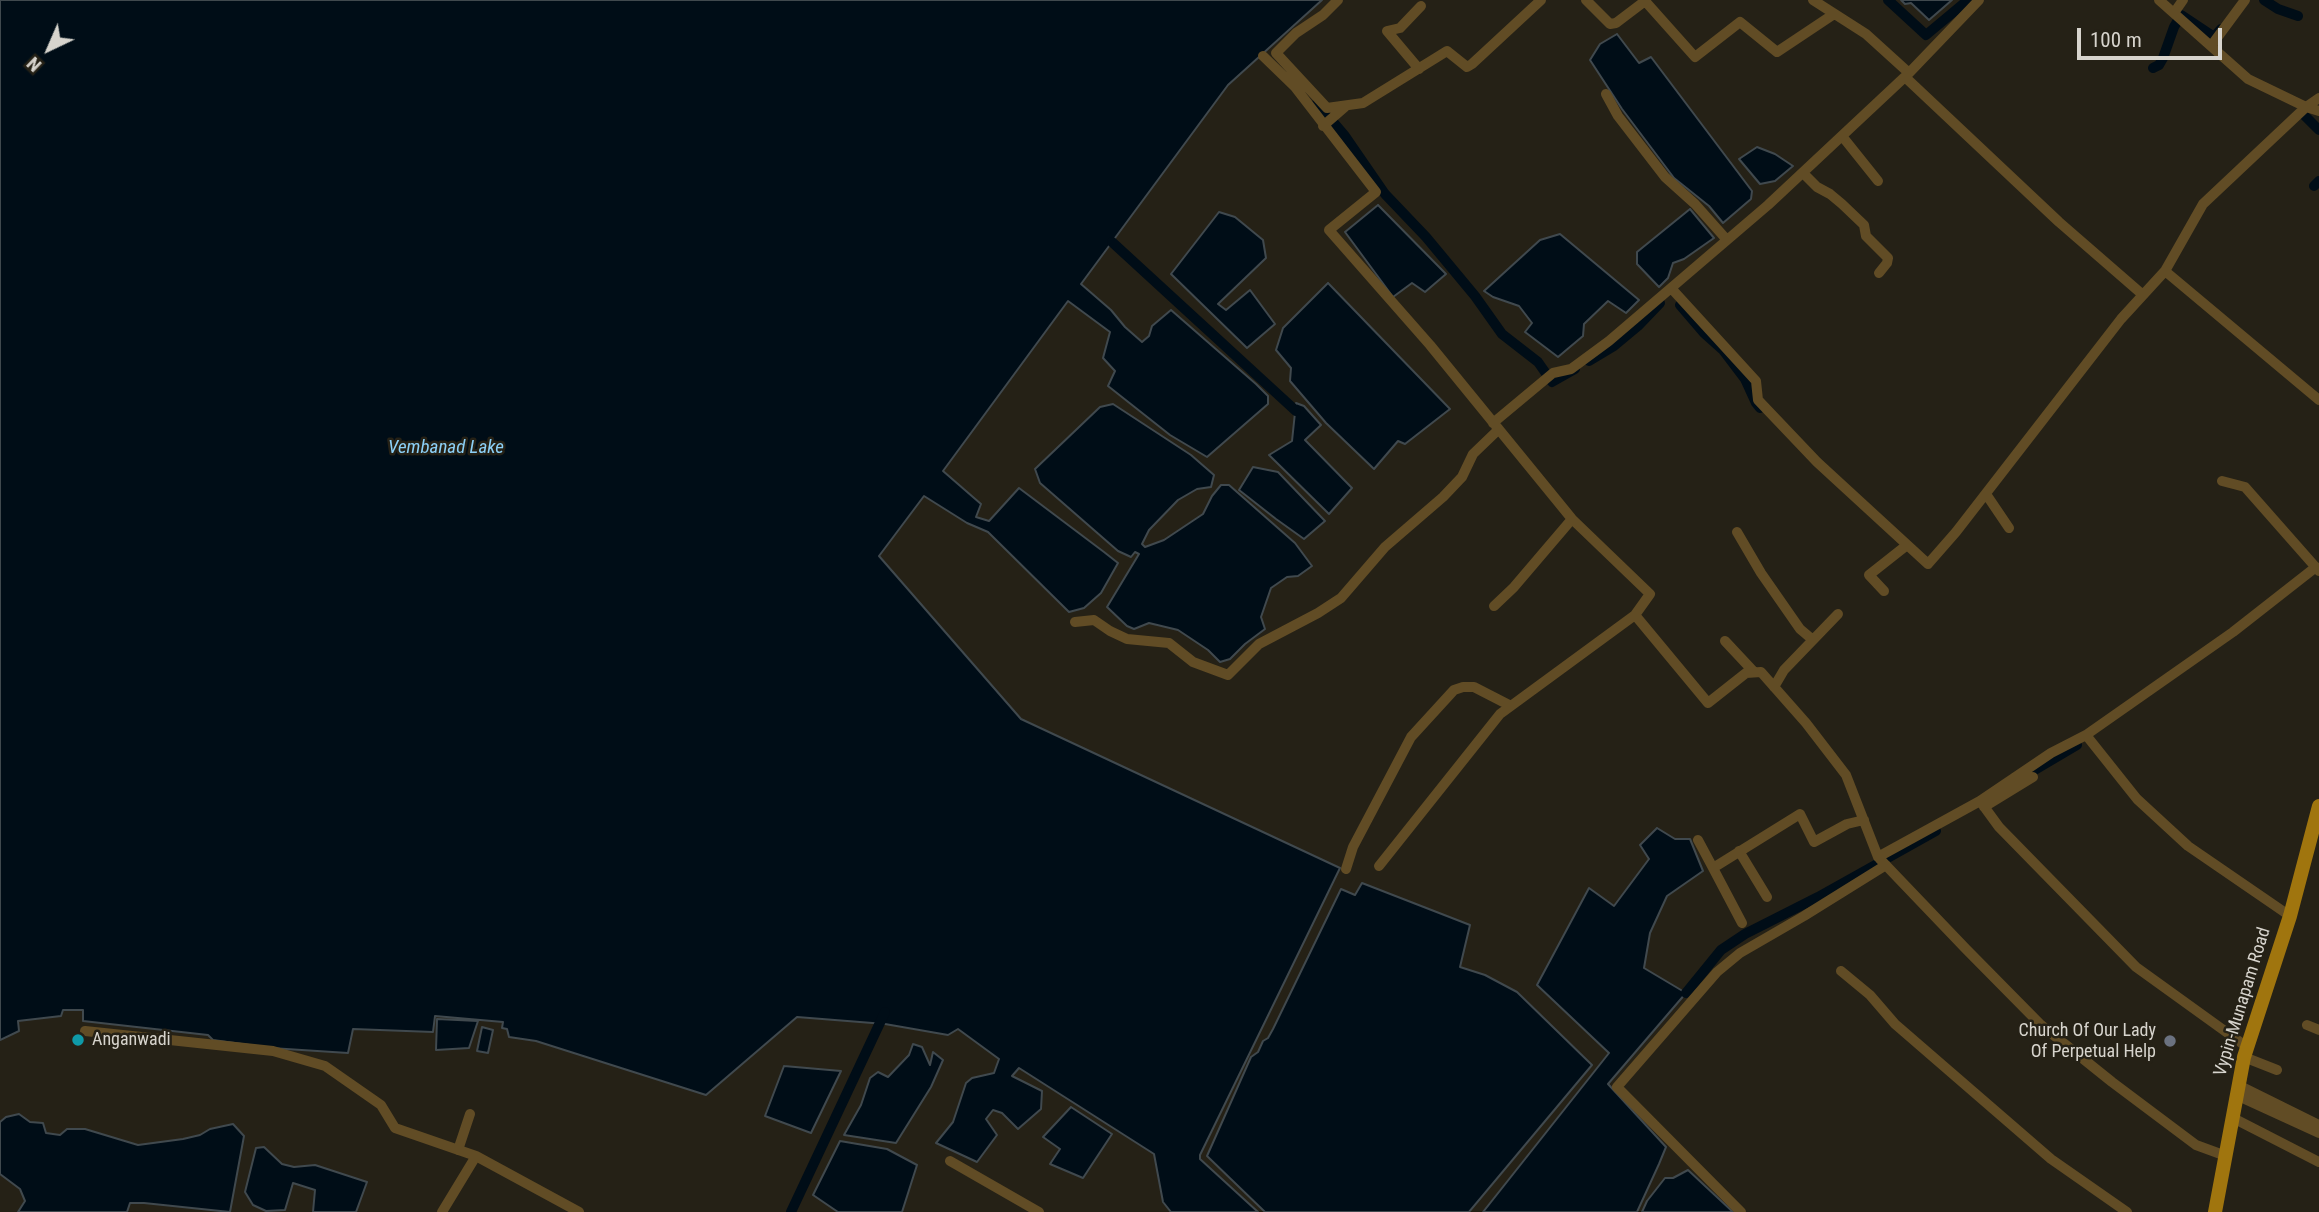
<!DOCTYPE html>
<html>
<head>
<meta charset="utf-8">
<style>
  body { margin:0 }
  #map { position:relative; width:2319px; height:1212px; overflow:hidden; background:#252116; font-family:"Roboto Condensed",sans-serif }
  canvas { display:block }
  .north { position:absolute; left:14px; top:14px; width:70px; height:70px; -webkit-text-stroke:5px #252116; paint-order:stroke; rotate:224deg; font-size:19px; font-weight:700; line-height:28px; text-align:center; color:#d7d4cd }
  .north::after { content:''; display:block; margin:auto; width:24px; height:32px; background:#d7d4cd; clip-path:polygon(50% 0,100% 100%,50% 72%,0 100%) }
  .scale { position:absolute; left:2077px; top:28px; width:145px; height:32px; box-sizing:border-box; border:4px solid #d7d4cd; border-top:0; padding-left:9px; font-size:21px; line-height:24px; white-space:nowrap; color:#d7d4cd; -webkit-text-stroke:5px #252116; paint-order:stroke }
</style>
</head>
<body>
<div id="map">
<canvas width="2319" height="1212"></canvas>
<div class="north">N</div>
<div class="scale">100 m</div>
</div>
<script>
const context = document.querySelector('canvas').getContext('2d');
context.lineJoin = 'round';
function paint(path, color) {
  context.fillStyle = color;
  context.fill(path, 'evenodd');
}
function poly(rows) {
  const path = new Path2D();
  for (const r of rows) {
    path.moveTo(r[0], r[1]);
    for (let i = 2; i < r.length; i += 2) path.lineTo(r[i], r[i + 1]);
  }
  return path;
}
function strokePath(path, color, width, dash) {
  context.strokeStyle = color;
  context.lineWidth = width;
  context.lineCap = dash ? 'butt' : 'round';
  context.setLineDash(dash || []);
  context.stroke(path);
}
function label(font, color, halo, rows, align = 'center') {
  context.font = font + ' "Roboto Condensed",sans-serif';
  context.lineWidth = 5;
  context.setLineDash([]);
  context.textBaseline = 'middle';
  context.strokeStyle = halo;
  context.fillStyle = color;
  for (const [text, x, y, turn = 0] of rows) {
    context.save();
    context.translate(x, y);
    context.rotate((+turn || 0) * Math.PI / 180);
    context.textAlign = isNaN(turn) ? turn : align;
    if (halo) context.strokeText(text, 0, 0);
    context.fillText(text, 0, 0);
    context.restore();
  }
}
const water = poly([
  [0,0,1322,0,1228,85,1081,284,1111,310,1125,327,1142,342,1149,336,1152,326,1171,310,1256,384,1268,396,1268,404,1207,457,1170,435,1108,386,1115,371,1103,358,1110,332,1068,301,943,471,981,504,976,517,989,521,1019,488,1104,552,1118,563,1101,593,1084,608,1069,612,988,532,967,523,924,496,879,556,1021,719,1340,868,1200,1155,1200,1159,1258,1212,1171,1212,1163,1202,1154,1154,1019,1068,1012,1076,1042,1091,1041,1109,1018,1129,1002,1113,993,1110,986,1119,997,1135,977,1162,936,1143,953,1122,966,1083,972,1078,994,1073,999,1059,958,1029,948,1035,885,1024,797,1017,706,1095,536,1041,509,1037,507,1029,502,1028,503,1022,435,1016,433,1032,353,1029,348,1053,271,1048,213,1040,208,1035,83,1021,83,1010,63,1010,61,1016,18,1021,19,1031,0,1040,0,0],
  [1901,0,1952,0,1929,20,1911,3,1905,4,1901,0],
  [1617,34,1639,63,1651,57,1752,191,1751,199,1723,223,1709,206,1674,178,1622,109,1590,60,1600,44,1617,34],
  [1757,147,1775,154,1793,166,1775,181,1760,184,1739,159,1757,147],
  [1378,205,1446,274,1425,292,1412,283,1393,297,1345,232,1378,205],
  [1690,209,1714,238,1684,259,1673,263,1668,278,1659,287,1637,264,1637,252,1690,209],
  [1219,212,1235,217,1263,240,1266,258,1218,304,1226,310,1250,290,1275,324,1247,348,1171,274,1219,212],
  [1560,234,1639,300,1626,313,1608,301,1584,324,1583,336,1558,357,1525,332,1532,323,1519,306,1493,297,1484,291,1540,240,1560,234],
  [1328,283,1450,409,1405,444,1398,441,1374,469,1326,423,1290,381,1291,368,1276,350,1283,328,1328,283],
  [1296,403,1304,406,1321,425,1305,440,1352,488,1329,514,1269,455,1292,441,1296,403],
  [1113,404,1191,455,1214,475,1211,487,1197,489,1178,500,1149,530,1142,544,1145,547,1164,540,1203,514,1212,496,1221,485,1229,485,1295,543,1312,566,1298,576,1287,577,1271,588,1261,617,1265,629,1245,644,1230,659,1220,662,1208,650,1178,630,1149,623,1134,629,1127,626,1107,607,1139,554,1135,552,1131,557,1118,551,1040,483,1035,469,1100,407,1113,404],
  [1253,467,1278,472,1325,521,1304,539,1276,519,1239,490,1253,467],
  [1657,828,1675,839,1690,839,1703,871,1667,896,1650,933,1644,968,1686,993,1608,1084,1666,1147,1659,1164,1637,1212,1483,1212,1609,1053,1537,985,1589,888,1614,906,1649,859,1640,845,1657,828],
  [1362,883,1470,925,1460,967,1485,975,1517,992,1592,1065,1469,1212,1265,1212,1207,1156,1251,1057,1258,1052,1263,1041,1268,1038,1273,1029,1341,889,1355,895,1362,883],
  [437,1019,478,1021,469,1048,436,1050,437,1019],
  [482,1027,493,1030,488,1053,477,1051,482,1027],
  [913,1044,922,1047,930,1065,933,1052,943,1060,931,1087,896,1143,844,1135,861,1105,870,1078,878,1072,888,1077,909,1055,913,1044],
  [784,1066,841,1071,811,1133,765,1116,784,1066],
  [1071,1107,1112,1134,1083,1178,1050,1164,1060,1149,1043,1137,1071,1107],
  [19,1114,30,1122,43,1123,46,1133,60,1135,67,1129,85,1129,138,1145,183,1139,200,1135,210,1129,233,1124,244,1136,230,1212,144,1203,130,1203,127,1212,18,1212,25,1201,20,1189,0,1174,0,1122,6,1117,19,1114],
  [840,1141,887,1149,917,1165,902,1212,838,1212,813,1195,840,1141],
  [264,1147,282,1164,294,1167,315,1165,367,1182,356,1212,313,1212,315,1190,293,1183,285,1210,266,1211,253,1205,245,1192,256,1148,264,1147],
  [1688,1170,1704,1185,1733,1212,1642,1212,1647,1201,1665,1178,1673,1178,1688,1170]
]);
paint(water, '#000d17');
strokePath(water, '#40494e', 2);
strokePath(poly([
  [1888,0,1926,35,1968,0],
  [2264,0,2278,9,2298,16],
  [2153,68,2159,65,2163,58,2174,27,2181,15,2214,37,2221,29],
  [1317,103,1345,136,1385,194,1426,237,1475,296,1502,334,1538,362,1552,382,1575,369],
  [2301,112,2319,130],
  [2314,186,2319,181],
  [1112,242,1296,411],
  [1680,305,1704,333,1723,350,1745,379,1756,403,1760,408],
  [1589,361,1614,346,1638,326,1660,303],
  [2033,771,2077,745],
  [1686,993,1721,950,1745,934,1818,897,1936,831],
  [791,1212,885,1012]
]), '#000d17', 10);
strokePath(poly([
  [1338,0,1323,15,1296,33,1276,53,1327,108,1363,103,1447,51,1467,67,1472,64,1541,0],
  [1586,0,1610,24,1616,23,1645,1,1695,57,1740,22,1777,52,1834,14],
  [1813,0,1866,34,1909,73],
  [1979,0,1909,73,1768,205,1671,288,1756,381,1758,400,1817,462,1928,564,1956,532,2121,319,2165,271,2203,204,2306,107,2319,111],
  [2159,0,2248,79,2306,107,2319,98],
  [2174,13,2183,0],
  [2211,46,2245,0],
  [1263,56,1295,87,1376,192,1329,230,1430,345,1572,519,1650,594,1635,615,1500,714,1379,866],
  [1419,69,1387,31,1400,28,1421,6],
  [1905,77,2059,222,2143,295],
  [1606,94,1618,116,1665,177,1695,204,1727,240],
  [1323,126,1346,106],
  [1842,136,1878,181],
  [1803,173,1817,187,1830,194,1842,204,1864,225,1866,236,1888,258,1887,263,1879,273],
  [2165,271,2319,400],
  [1493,423,1553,373,1571,369,1609,341,1671,288],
  [2222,481,2245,487,2319,571],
  [1986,494,2009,528],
  [1737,532,1761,573,1800,629,1813,640],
  [1884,591,1869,575,1907,545],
  [1494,606,1514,587,1572,519],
  [1635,615,1708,703,1746,673,1761,672,1806,723,1846,775,1878,857,1966,949,2041,1025,2112,1082,2196,1145,2226,1156],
  [1075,622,1094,620,1110,631,1127,639,1169,643,1193,662,1228,675,1259,644,1318,613,1341,598,1385,547,1443,497,1462,477,1473,454,1498,430],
  [1725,641,1754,672],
  [1774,687,1784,670,1838,614],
  [2086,735,2137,799,2188,846,2290,916],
  [1980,801,1999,827,2136,967,2247,1047],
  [1984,807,2033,777],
  [1698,840,1713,868,1800,814,1814,842,1847,824,1864,820],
  [1739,851,1767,897],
  [1878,857,1980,801,2051,753,2086,735,2233,632,2316,567],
  [1713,868,1742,923],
  [1346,869,1353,847,1411,737,1454,690,1463,687,1474,687,1511,706],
  [1841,971,1870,995,1895,1024,2051,1159,2127,1212],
  [2307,1025,2319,1030],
  [85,1031,273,1051,325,1066,381,1105,395,1128,476,1156,579,1212],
  [2244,1057,2277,1070],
  [2238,1085,2319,1125],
  [2236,1095,2319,1133],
  [2233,1118,2319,1162],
  [458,1150,470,1114],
  [950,1161,1039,1212],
  [442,1212,476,1156],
  [1741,1212,1617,1087,1717,972,1740,953,1804,916,1886,865]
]), '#614c25', 10);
strokePath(poly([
  [2215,1212,2244,1057,2290,916,2319,806]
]), '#a0750e', 14);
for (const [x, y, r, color] of [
  [78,1040,7,"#0f9aa8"],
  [2170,1041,7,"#6b7280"]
]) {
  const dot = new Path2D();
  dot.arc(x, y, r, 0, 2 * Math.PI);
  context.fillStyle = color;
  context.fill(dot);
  strokePath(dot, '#252116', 2.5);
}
label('18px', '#d7d4cd', '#252116', [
  ["Vypin-Munapam Road",2243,1002,-73]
]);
label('18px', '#d7d4cd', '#252116', [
  ["Church Of Our Lady",2156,1031],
  ["Of Perpetual Help",2156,1052],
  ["Anganwadi",92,1040,"left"]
], 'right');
label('italic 19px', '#8cd0f7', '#252116', [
  ["Vembanad Lake",446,448]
]);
</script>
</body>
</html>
